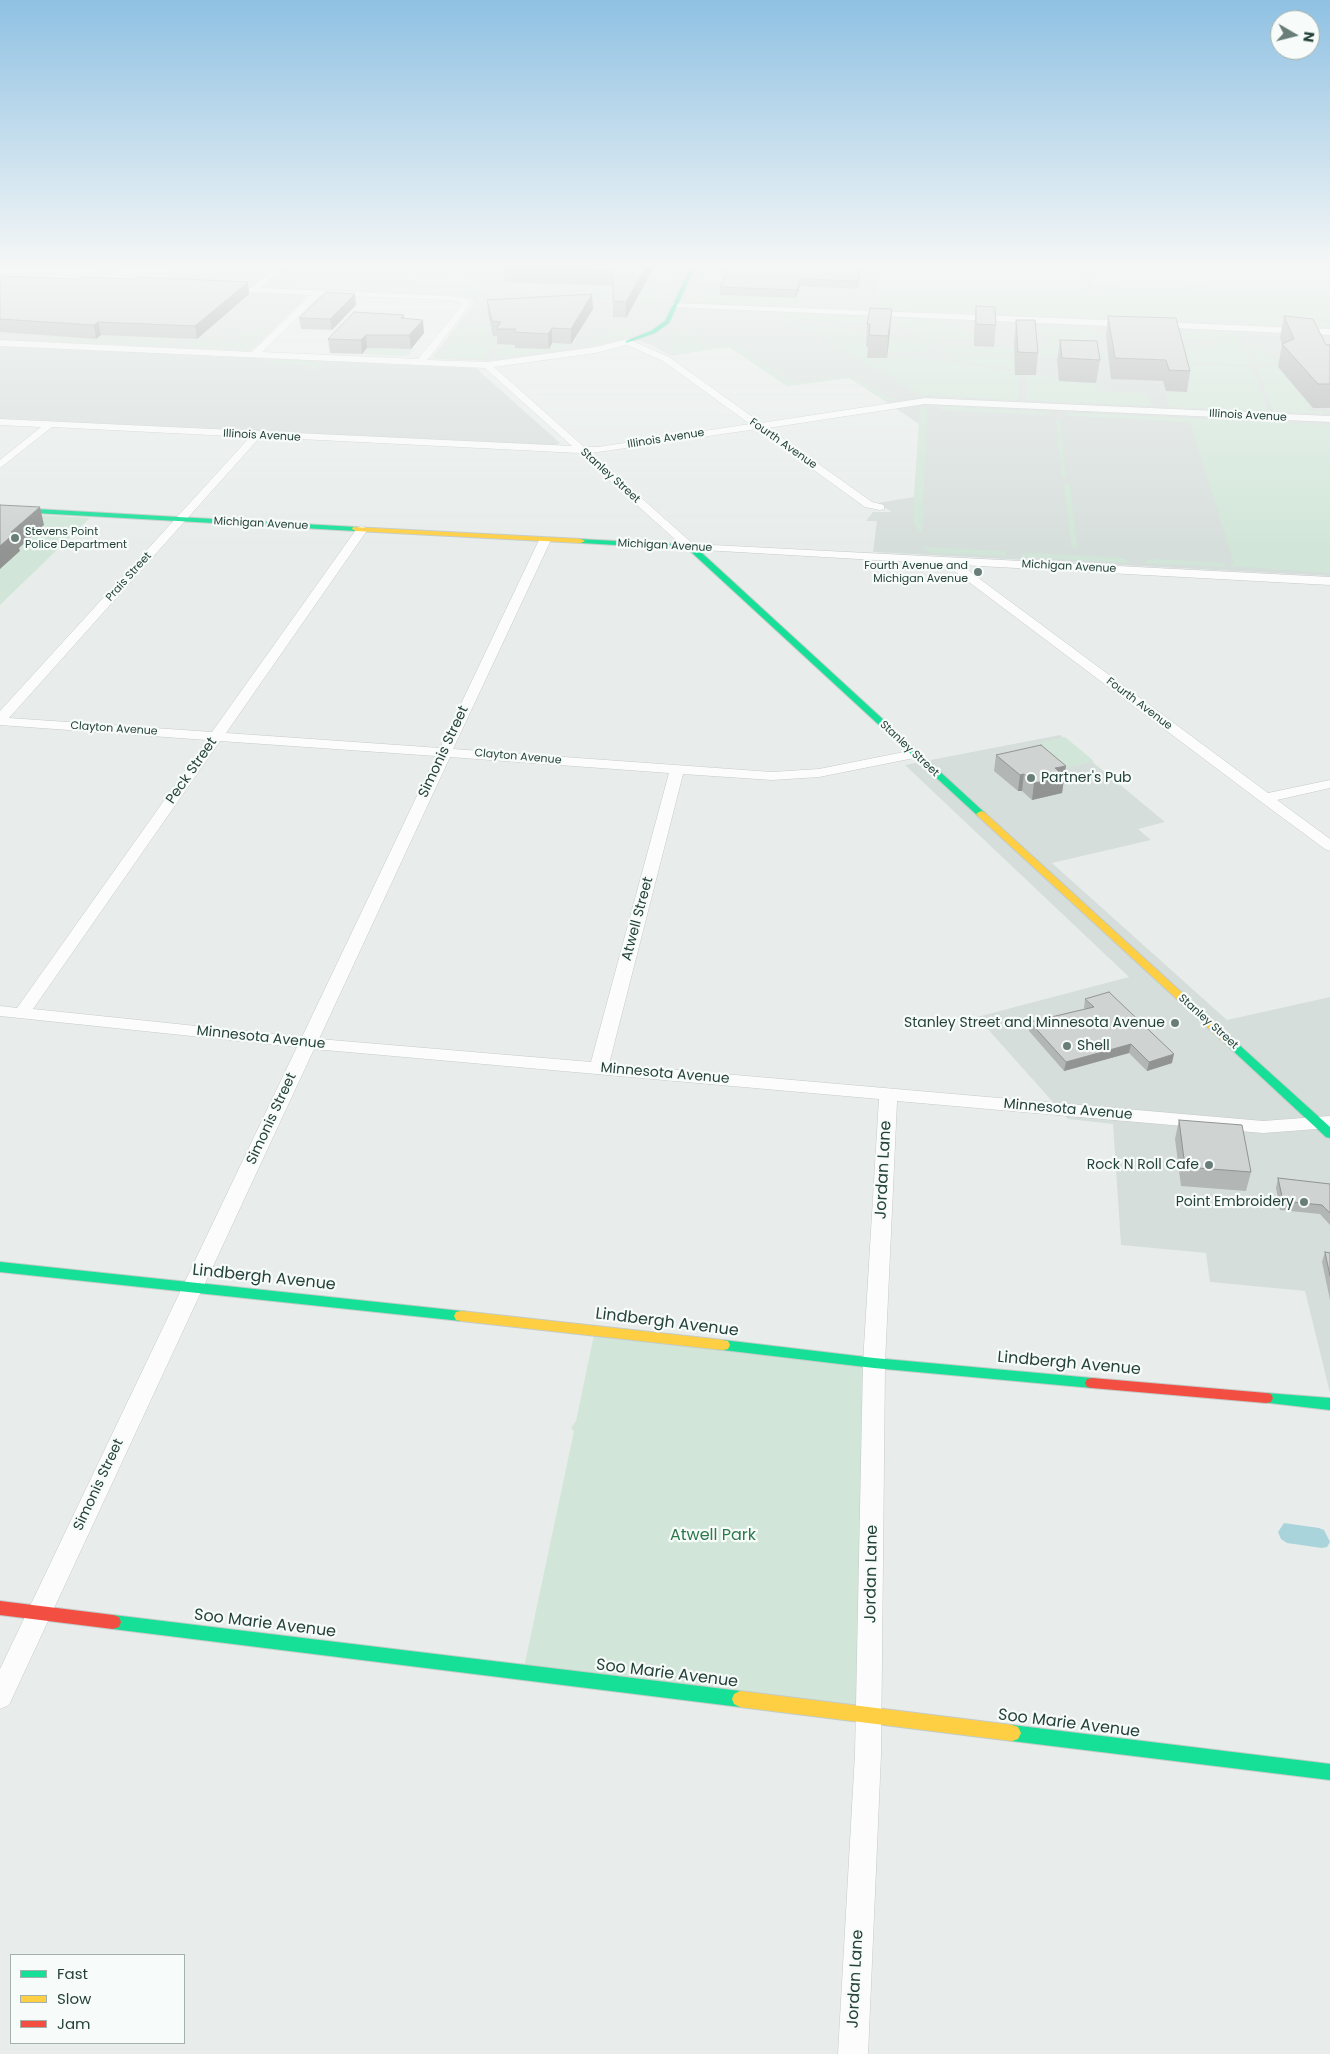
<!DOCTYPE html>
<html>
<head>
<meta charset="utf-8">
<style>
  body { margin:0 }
  #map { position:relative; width:1330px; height:2054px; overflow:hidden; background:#e8edeb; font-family:Poppins,sans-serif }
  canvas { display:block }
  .legend { position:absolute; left:10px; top:1954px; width:175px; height:90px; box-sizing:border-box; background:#f7fbf9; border:1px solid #a3b1ad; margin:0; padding:6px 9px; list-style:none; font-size:15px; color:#24423a }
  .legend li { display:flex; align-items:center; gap:10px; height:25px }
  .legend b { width:25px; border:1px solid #a3b1ad }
  .north { position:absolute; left:1270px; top:10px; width:50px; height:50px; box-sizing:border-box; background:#f7fbf9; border:1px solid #a3b1ad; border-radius:50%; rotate:98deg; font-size:14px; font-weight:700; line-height:20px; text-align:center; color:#24423a }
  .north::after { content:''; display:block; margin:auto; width:18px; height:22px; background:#697e78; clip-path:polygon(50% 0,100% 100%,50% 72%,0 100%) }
</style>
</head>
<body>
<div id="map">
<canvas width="1330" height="2054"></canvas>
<ul class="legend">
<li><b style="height:6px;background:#16e098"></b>Fast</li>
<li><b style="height:6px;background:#ffcf43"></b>Slow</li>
<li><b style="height:6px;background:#f24e42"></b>Jam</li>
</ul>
<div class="north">N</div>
</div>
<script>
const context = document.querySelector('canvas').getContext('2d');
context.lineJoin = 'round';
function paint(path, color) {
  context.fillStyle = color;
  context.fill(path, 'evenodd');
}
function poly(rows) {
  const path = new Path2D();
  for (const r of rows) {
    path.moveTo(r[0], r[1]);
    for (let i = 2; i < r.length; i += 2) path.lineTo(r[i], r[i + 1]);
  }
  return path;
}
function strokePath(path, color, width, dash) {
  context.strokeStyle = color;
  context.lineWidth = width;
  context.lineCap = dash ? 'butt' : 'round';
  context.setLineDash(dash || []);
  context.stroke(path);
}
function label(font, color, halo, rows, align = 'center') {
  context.font = font + ' Poppins,sans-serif';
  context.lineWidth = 4.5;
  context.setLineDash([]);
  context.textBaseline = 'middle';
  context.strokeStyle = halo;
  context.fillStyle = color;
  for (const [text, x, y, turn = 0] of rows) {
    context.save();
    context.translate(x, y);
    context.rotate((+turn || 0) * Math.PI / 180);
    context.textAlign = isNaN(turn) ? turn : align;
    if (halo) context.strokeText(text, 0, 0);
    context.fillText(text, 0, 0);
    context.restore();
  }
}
paint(poly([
  [185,263,1330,263,1330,576,873,552,877,521,866,521,873,512,892,512,878,503,914,497,919,424,885,401,849,378,787,386,729,346,671,356,651,345,630,338,591,348,489,361,436,359,433,357,434,355,474,304,474,302,471,299,459,296,314,290,253,349,248,351,0,340,0,281,151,287],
  [4,346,476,368,560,443,553,446,0,419,0,348],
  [1060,735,1165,822,1138,829,1151,840,1052,863,1227,1020,1330,997,1330,1393,1305,1291,1210,1282,1206,1253,1121,1245,1113,1124,1068,1119,977,1017,1129,977,905,765]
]), '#d6dedb');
paint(poly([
  [410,263,429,263,432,268,448,272,413,280,399,278,397,276],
  [708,263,743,263,724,283,699,283],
  [881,263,1085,263,1084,270,1092,316,1086,318,873,309],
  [1090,263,1168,263,1330,268,1330,319,1318,319,1320,322,1330,322,1330,327,1251,324,1245,321,1222,323,1225,319,1223,316,1226,315,1224,310,1221,310,1218,297,1212,297,1220,319,1216,323,1112,319,1111,316,1106,314,1098,317,1093,291,1104,289,1095,289,1168,290,1207,287,1241,290,1206,286,1162,289,1097,287,1092,285,1089,271],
  [652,270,678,270,673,281,669,281,672,282,671,286,661,281,646,280],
  [458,273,485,283,408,286,413,282],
  [310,280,356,282,368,291,282,287],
  [591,283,625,287,662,288,579,296,554,294,585,292],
  [497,284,541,285,534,291,539,292,535,295,496,285],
  [486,285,483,295,392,291,397,288],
  [670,288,664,299,650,302,628,303,585,297],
  [706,289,722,290,737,295,796,298,794,306,700,302,692,299,696,290],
  [774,313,872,317,872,323,808,320],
  [785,317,800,319,792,320,791,325,854,328,838,332,804,330,792,326,782,318],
  [895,318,930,319,968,332,969,335,974,336,974,340,934,338,934,344,938,345,931,345],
  [489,324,494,324,486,336,502,337,492,349,477,340,464,325,481,327],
  [462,325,471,338,490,351,484,359,438,357],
  [1063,325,1095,331,1097,341,1077,340,1027,329],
  [1099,326,1204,331,1207,340,1135,337],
  [627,327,631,335,589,345,599,335],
  [54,328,62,328,51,337,96,339,107,330,111,333,92,343,47,340,45,337],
  [120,330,132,337,128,338,136,340,130,344,95,343],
  [261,330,269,330,259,340,235,341,241,336,235,335,238,333,257,332],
  [678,331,701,332,693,333,691,338,707,348,734,344,792,383,851,376,888,398,898,399,885,401,849,378,787,386,729,347,676,355,669,351],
  [1207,331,1239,332,1251,365,1135,360,1171,344,1218,346,1217,340,1211,340],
  [820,332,871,334,869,347,886,358,887,355,894,357,866,365,861,362,866,360,857,359,816,333],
  [1047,335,1098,347,1103,354,1115,360,1028,356,1045,345],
  [143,337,172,338,162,346,133,344],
  [889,337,917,338,934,351,887,353],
  [190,339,220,340,211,348,181,346],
  [375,340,381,349,413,349,409,354,403,356,362,354],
  [258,341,249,349,214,348,221,343],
  [1247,341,1275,360,1277,363,1255,363],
  [507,343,552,343,569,344,564,349,502,357,495,356,501,344],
  [943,345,1021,348,1018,355,946,352,943,351],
  [945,354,1014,357,1018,358,1019,369,970,363],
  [906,356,1015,371,1015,374,1019,375,1019,400,921,395,886,374,867,366],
  [270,359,324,362,316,370,308,370,312,365,266,363],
  [1189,364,1252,367,1254,372,1252,373,1255,374,1267,406,1264,407,1268,411,1169,407,1166,391,1187,392,1160,370],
  [1287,364,1287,378,1312,407,1307,407,1310,411,1322,411,1324,414,1273,412,1257,368],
  [1026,375,1059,377,1059,381,1096,383,1098,391,1146,394,1149,397,1151,406,1027,400],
  [936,406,1051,412,1050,414,1044,415,942,410],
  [920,407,927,407,927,409,922,534,913,523],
  [1063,412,1330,425,1330,573,1232,566,1231,564,1234,563,1190,422,1070,416],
  [1056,420,1060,420,1066,478,1062,477],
  [1063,484,1070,485,1077,549,1072,548],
  [0,513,90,518,0,605],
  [921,547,1000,551,1005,552,1007,556,933,553],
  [1028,553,1123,558,1131,563,1021,557,1022,554],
  [1152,559,1222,563,1227,567,1146,563,1146,561],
  [1065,737,1094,761,1066,768,1038,743],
  [595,1330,874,1363,869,1717,523,1672,574,1431,571,1428,576,1421]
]), '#d1e6d8');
paint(poly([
  [1284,1523,1319,1528,1324,1530,1330,1542,1327,1547,1322,1548,1287,1543,1281,1539,1278,1532]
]), '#a9d4db');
const street = poly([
  [111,263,120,263,90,285,84,285,84,281,111,263],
  [280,263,288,263,261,288,450,296,468,299,470,305,427,360,487,362,595,347,628,339,669,357,761,423,925,398,1330,416,1330,422,925,404,768,428,872,502,884,505,884,509,880,510,865,507,757,429,591,453,693,544,1330,577,1330,585,961,565,1268,793,1330,780,1330,788,1277,800,1330,839,1330,851,1325,849,1260,801,945,564,686,549,579,453,260,437,9,718,212,732,358,527,362,526,368,529,226,733,440,748,539,540,541,538,549,538,551,540,453,749,772,772,819,769,914,750,921,754,914,758,819,777,772,780,683,774,609,1064,1263,1121,1330,1116,1330,1128,1263,1133,897,1101,885,1363,881,1754,868,2054,838,2054,855,1754,863,1363,879,1099,314,1049,9,1705,0,1709,0,1669,297,1047,0,1016,0,1006,17,1008,207,740,0,725,0,711,250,437,52,427,0,468,0,460,41,427,0,425,0,419,572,446,485,368,0,346,0,340,252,352,311,295,225,291,221,289,225,287,252,288,280,263],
  [320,295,450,300,461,303,462,305,418,359,262,352,320,295],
  [627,345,663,361,750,424,598,447,584,447,494,367,595,353,627,345],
  [220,741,436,756,302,1037,33,1009,220,741],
  [450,757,669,773,591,1062,319,1039,450,757],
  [672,303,1130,321,1134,324,1130,327,675,307,671,305,672,303],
  [1156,322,1330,329,1330,335,1153,327,1153,323,1156,322]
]);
const fast = poly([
  [693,263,697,263,669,323,655,333,626,343,626,341,651,331,665,321,693,263],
  [0,507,356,527,360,529,356,531,0,511,0,507],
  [578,539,693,545,986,814,981,817,978,816,688,549,581,543,577,541,578,539],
  [1233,1042,1237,1043,1330,1127,1330,1138,1326,1137,1229,1047,1227,1045,1229,1043,1233,1042],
  [0,1262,461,1311,466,1312,468,1316,466,1320,461,1321,0,1272,0,1262],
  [723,1340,874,1358,1092,1378,1097,1379,1099,1383,1097,1387,1092,1388,874,1368,723,1350,718,1349,716,1345,718,1341,723,1340],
  [1266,1393,1330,1398,1330,1410,1261,1402,1259,1398,1261,1394,1266,1393],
  [113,1615,740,1691,746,1694,748,1699,746,1704,740,1707,113,1629,107,1627,105,1622,107,1617,113,1615],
  [1012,1725,1330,1764,1330,1780,1012,1741,1006,1739,1003,1733,1006,1727,1012,1725]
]);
const slow = poly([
  [353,527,581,539,585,541,581,543,356,531,352,529,353,527],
  [981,811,984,812,1237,1043,1239,1045,1237,1047,1229,1047,978,816,976,814,981,811],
  [461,1311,723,1340,728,1341,730,1345,728,1349,723,1350,461,1321,456,1320,454,1316,456,1312,461,1311],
  [740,1691,1012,1725,1018,1727,1021,1733,1018,1739,1012,1741,740,1707,734,1704,732,1699,734,1694,740,1691]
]);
const jam = poly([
  [1092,1378,1266,1393,1271,1394,1273,1398,1271,1402,1266,1403,1092,1388,1087,1387,1085,1383,1087,1379,1092,1378],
  [0,1601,113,1615,119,1617,121,1622,119,1627,113,1629,0,1615,0,1601]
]);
strokePath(street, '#c5cac8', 1);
strokePath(fast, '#c3cbc8', 2);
strokePath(slow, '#c3cbc8', 2);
strokePath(jam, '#c3cbc8', 2);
paint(street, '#fcfcfc');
paint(fast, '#16e098');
paint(slow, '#ffcf43');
paint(jam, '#f24e42');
paint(poly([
  [437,263,468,263,463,269,437,266],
  [862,263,858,289,800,286,796,298,720,295,720,287],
  [504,267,654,267,626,318,613,317,613,286,505,282],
  [0,277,248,282,249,294,197,339,101,335,96,339,0,332],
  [355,294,356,305,332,330,301,329,299,318],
  [487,300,593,309,571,344,552,343,549,349,515,348,515,345,497,344,497,336,493,336,488,314],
  [976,306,996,325,994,347,974,346,974,328],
  [870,308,890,331,887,358,867,358,868,347,866,347,867,324],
  [404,315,404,318,424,333,411,349,367,348,362,354,330,353,328,339],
  [1108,316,1190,371,1187,392,1166,391,1163,381,1111,379,1106,336],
  [1284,316,1326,345,1330,345,1330,408,1313,408,1278,367,1282,344,1280,338],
  [1016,320,1038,353,1036,375,1015,375,1014,342],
  [1060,340,1100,360,1096,383,1059,381,1057,362],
  [996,755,1064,776,1062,793,1032,800,1022,791,1018,791,994,771],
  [1085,999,1172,1063,1147,1071,1129,1053,1064,1071,1029,1031,1030,1022,1085,1009,1084,1008],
  [1179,1120,1251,1172,1246,1191,1181,1186,1175,1139],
  [1278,1178,1330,1184,1330,1225,1320,1214,1280,1210,1276,1188],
  [1325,1252,1330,1253,1330,1300,1322,1262]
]), '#b2b6b5');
paint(poly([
  [463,263,468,263,463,269],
  [648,263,670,263,654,267,626,318,626,302],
  [862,263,858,289,858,281],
  [800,279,800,286,796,298,797,290],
  [248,282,249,294,197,339,195,326],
  [355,294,356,305,332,330,330,319],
  [592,294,593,309,571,344,571,329],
  [892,309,890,331,887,358,888,336],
  [423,320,424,333,411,349,409,335],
  [98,322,101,335,96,339,94,325],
  [552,328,552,343,549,349,548,334],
  [366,335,367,348,362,354,361,340],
  [40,507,44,525,19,548,20,551,0,569,0,546,11,532],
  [1066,766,1062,793,1032,800,1034,783,1055,768],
  [1024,774,1022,791,1018,791,1020,775],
  [1131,1044,1129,1053,1064,1071,1066,1062],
  [1174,1054,1172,1063,1147,1071,1149,1062]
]), '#919493');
const building = poly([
  [507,263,648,263,626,302,613,301,613,271,504,267,507,263],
  [730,263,862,263,858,281,800,279,797,290,720,287,730,263],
  [2,276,77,279,80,277,134,279,136,277,248,282,195,326,98,322,94,325,0,319,0,277,2,276],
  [326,292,355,294,330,319,299,318,326,292],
  [592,294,571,329,552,328,548,334,514,332,516,329,496,329,501,322,492,321,487,300,592,294],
  [976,306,995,307,996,325,976,324,976,306],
  [870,308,892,309,888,336,869,335,870,324,867,324,870,308],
  [354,312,404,315,401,318,423,320,409,335,366,335,361,340,328,339,354,312],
  [1108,316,1176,318,1190,371,1169,370,1166,360,1115,358,1108,316],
  [1284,316,1313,319,1326,345,1330,345,1330,384,1318,384,1282,344,1294,339,1284,316],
  [1016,320,1035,320,1038,353,1018,352,1016,320],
  [1060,340,1097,341,1100,360,1062,358,1060,340],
  [0,505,40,507,11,532,15,533,0,546,0,505],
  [1041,745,1066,766,1055,768,1065,777,1034,783,1024,774,1020,775,996,755,1041,745],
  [1109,992,1174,1054,1149,1062,1131,1044,1066,1062,1030,1022,1094,1007,1085,999,1109,992],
  [1179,1120,1242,1125,1251,1172,1185,1167,1179,1120],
  [1278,1178,1330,1184,1330,1213,1322,1205,1283,1201,1278,1178],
  [1325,1252,1330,1253,1330,1276,1325,1252]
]);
paint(building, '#cfd4d2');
strokePath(building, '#919493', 1);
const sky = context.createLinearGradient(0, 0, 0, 550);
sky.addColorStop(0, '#8fc1e3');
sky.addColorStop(0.48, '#f5f7f6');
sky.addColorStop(1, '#f5f7f600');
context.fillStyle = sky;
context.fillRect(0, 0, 1330, 550);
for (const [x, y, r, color] of [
  [15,538,5,"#697e78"],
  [978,572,5,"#697e78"],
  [1031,778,5,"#697e78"],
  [1175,1023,5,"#697e78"],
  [1067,1046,5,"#697e78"],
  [1209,1165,5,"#697e78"],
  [1304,1202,5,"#697e78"]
]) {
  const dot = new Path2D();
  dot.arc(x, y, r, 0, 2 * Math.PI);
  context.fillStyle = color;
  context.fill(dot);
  strokePath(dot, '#f7fbf9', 2);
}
label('11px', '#24423a', '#f7fbf9', [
  ["Illinois Avenue",1248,416,3],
  ["Illinois Avenue",262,436,3],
  ["Illinois Avenue",666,439,-9],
  ["Fourth Avenue",783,444,35],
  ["Stanley Street",610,476,42],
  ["Michigan Avenue",261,524,3],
  ["Michigan Avenue",665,546,3],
  ["Michigan Avenue",1069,567,3],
  ["Prais Street",129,577,-48],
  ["Fourth Avenue",1139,704,37],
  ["Clayton Avenue",114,729,4],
  ["Stanley Street",909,749,43],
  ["Clayton Avenue",518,757,5],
  ["Stanley Street",1208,1022,42]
]);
label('11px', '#24423a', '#f7fbf9', [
  ["Stevens Point",25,532],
  ["Police Department",25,545],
  ["Fourth Avenue and",968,566,"right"],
  ["Michigan Avenue",968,579,"right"]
], 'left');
label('14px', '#24423a', '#f7fbf9', [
  ["Simonis Street",444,752,-65],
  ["Peck Street",192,771,-55],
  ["Atwell Street",638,919,-75],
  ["Minnesota Avenue",261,1038,6],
  ["Minnesota Avenue",665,1074,5],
  ["Minnesota Avenue",1068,1110,5],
  ["Simonis Street",272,1119,-65],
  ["Simonis Street",99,1485,-65]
]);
label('14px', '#24423a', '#f7fbf9', [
  ["Partner's Pub",1041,778,"left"],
  ["Stanley Street and Minnesota Avenue",1165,1023],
  ["Shell",1077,1046,"left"],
  ["Rock N Roll Cafe",1199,1165],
  ["Point Embroidery",1294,1202]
], 'right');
label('16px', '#24423a', '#f7fbf9', [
  ["Jordan Lane",884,1170,-87],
  ["Lindbergh Avenue",264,1278,6],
  ["Lindbergh Avenue",667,1323,7],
  ["Lindbergh Avenue",1069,1364,5],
  ["Jordan Lane",872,1574,-89],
  ["Soo Marie Avenue",265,1624,7],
  ["Soo Marie Avenue",667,1674,7],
  ["Soo Marie Avenue",1069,1724,7],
  ["Jordan Lane",856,1979,-87]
]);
label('16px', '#2d7a4b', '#f7fbf9', [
  ["Atwell Park",713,1536]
]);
</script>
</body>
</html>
